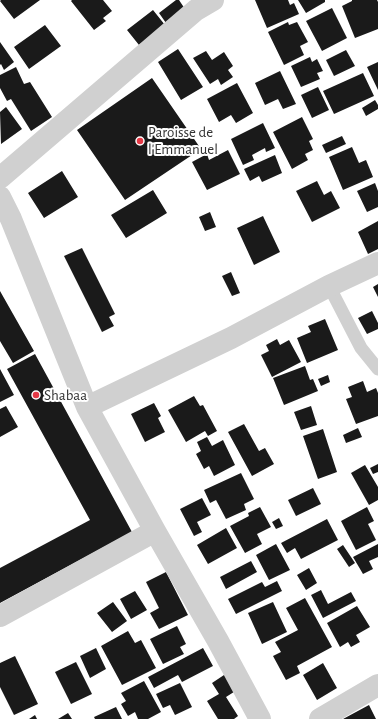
<!DOCTYPE html>
<html>
<head>
<meta charset="utf-8">
<style>
  body { margin:0 }
  canvas { display:block; background:#fff }
</style>
</head>
<body>
<canvas width="378" height="719"></canvas>
<script>
const context = document.querySelector('canvas').getContext('2d');
context.lineJoin = 'round';
function paint(path, color) {
  context.fillStyle = color;
  context.fill(path, 'evenodd');
}
function poly(rows) {
  const path = new Path2D();
  for (const r of rows) {
    path.moveTo(r[0], r[1]);
    for (let i = 2; i < r.length; i += 2) path.lineTo(r[i], r[i + 1]);
  }
  return path;
}
function strokePath(path, color, width, dash) {
  context.strokeStyle = color;
  context.lineWidth = width;
  context.lineCap = dash ? 'butt' : 'round';
  context.setLineDash(dash || []);
  context.stroke(path);
}
function label(font, color, halo, rows, align = 'center') {
  context.font = font + ' "Alegreya Sans",sans-serif';
  context.lineWidth = 4;
  context.setLineDash([]);
  context.textBaseline = 'middle';
  context.strokeStyle = halo;
  context.fillStyle = color;
  for (const [text, x, y, turn = 0] of rows) {
    context.save();
    context.translate(x, y);
    context.rotate((+turn || 0) * Math.PI / 180);
    context.textAlign = isNaN(turn) ? turn : align;
    if (halo) context.strokeText(text, 0, 0);
    context.fillText(text, 0, 0);
    context.restore();
  }
}
paint(poly([
  [1,0,40,0,14,19,0,1],
  [72,0,103,0,112,11,103,18,106,21,94,30,71,1],
  [176,0,179,0,185,9,166,23,159,13],
  [255,0,288,0,290,5,294,3,299,14,267,28],
  [298,0,325,0,325,2,306,13],
  [352,0,377,0,378,2,378,29,355,38,342,6,352,1],
  [332,8,347,38,322,51,306,21],
  [153,10,165,25,139,45,127,30],
  [288,22,289,25,297,22,308,42,300,46,304,55,284,65,268,32],
  [45,25,61,46,29,69,14,47],
  [0,42,14,62,4,70,1,64,0,65],
  [178,49,203,87,181,100,158,62],
  [346,50,355,66,334,76,326,60],
  [206,51,212,60,224,52,233,66,228,70,233,77,221,85,218,79,210,84,193,58],
  [310,57,312,62,317,59,323,71,317,73,320,79,301,87,291,66],
  [378,62,378,90,367,67],
  [16,67,24,84,30,82,52,117,31,131,11,99,7,101,0,88,0,75],
  [280,71,296,104,283,109,278,99,265,105,255,83],
  [363,73,374,96,334,114,323,91],
  [152,78,201,149,125,200,77,130],
  [237,83,253,113,236,123,231,115,219,122,207,99],
  [318,87,329,110,312,118,301,95],
  [375,100,378,105,378,109,366,116,362,108],
  [6,107,22,129,1,144,0,112],
  [302,117,313,139,309,141,313,150,305,154,308,160,292,169,273,132],
  [263,123,275,148,266,152,265,148,252,155,254,160,243,165,231,139],
  [342,136,346,144,326,153,322,145],
  [352,147,359,163,366,160,373,177,343,190,329,157],
  [228,150,240,174,207,190,192,162,207,154,209,160],
  [275,155,282,173,262,182,259,176,250,181,244,169],
  [62,171,78,197,44,218,28,193],
  [317,181,324,195,331,191,340,208,312,222,296,191],
  [375,183,378,191,378,207,367,212,357,191],
  [153,190,167,213,126,238,111,215],
  [210,212,216,227,205,231,199,217],
  [263,216,280,252,254,265,237,228],
  [378,221,378,249,368,254,358,232],
  [82,248,115,314,109,317,114,326,102,332,64,256],
  [231,272,240,293,232,296,222,276],
  [378,284,378,297,373,287],
  [0,291,34,351,13,363,0,341],
  [372,311,378,323,378,329,367,334,358,318],
  [325,319,338,350,307,363,297,338,311,332,308,326],
  [277,339,280,345,289,340,301,362,272,377,261,355,269,351,266,345],
  [35,354,132,532,0,603,0,568,90,520,7,369],
  [305,366,310,380,313,379,318,391,284,405,273,378],
  [0,369,14,395,0,402],
  [328,375,330,382,321,386,318,379],
  [363,381,367,392,376,388,378,393,378,416,356,424,346,399,352,397,348,387],
  [194,396,200,406,203,405,217,431,208,436,205,431,186,442,168,410],
  [154,403,161,416,158,418,165,432,145,442,131,414],
  [6,406,18,427,0,437,0,409],
  [311,406,317,425,301,430,294,412],
  [244,424,259,451,265,448,274,464,252,476,228,432],
  [358,428,362,437,346,443,343,435],
  [323,429,337,472,318,479,303,436],
  [207,437,212,446,223,440,235,465,214,476,209,466,204,469,196,454,201,451,197,442],
  [378,464,378,472,373,474,370,468],
  [365,465,378,487,378,500,369,505,351,473],
  [241,473,254,499,244,504,246,510,226,519,216,500,210,503,204,490],
  [313,488,321,504,296,516,288,500],
  [202,498,211,515,197,522,202,532,194,536,180,509],
  [260,507,271,527,257,534,262,544,245,553,230,526,249,516,248,513],
  [367,507,374,521,368,524,376,540,356,550,341,521],
  [279,518,283,526,276,529,272,522],
  [327,519,338,540,301,559,295,548,287,553,281,543],
  [226,528,237,548,208,564,197,545],
  [276,544,290,570,269,580,256,555],
  [378,544,378,557,369,561,373,569,363,574,353,557],
  [343,545,355,563,349,567,337,549],
  [251,561,257,572,226,589,220,577],
  [309,568,317,583,306,590,297,575],
  [166,572,188,615,159,629,150,613,159,608,146,582],
  [277,581,282,591,236,614,228,599,262,582,265,587],
  [321,590,328,604,351,592,356,601,323,618,311,595],
  [135,591,147,610,131,619,120,599],
  [305,598,332,647,297,666,300,673,286,680,273,656,281,652,275,642,298,630,286,608],
  [113,602,127,621,112,632,97,613],
  [273,602,287,632,262,644,248,613],
  [357,606,370,627,356,635,360,642,351,647,348,642,340,647,327,623],
  [177,626,186,644,180,647,184,654,163,664,150,639],
  [128,631,135,643,141,640,156,668,122,685,101,646],
  [96,648,106,669,90,678,80,656],
  [203,648,213,666,182,682,178,675,154,688,148,677],
  [15,656,38,704,14,715,0,687,0,663],
  [76,662,92,694,71,704,55,672],
  [323,663,337,688,317,700,303,675],
  [227,673,237,690,226,697,238,716,234,719,218,719,207,701,219,694,212,683],
  [144,681,161,712,148,719,138,719,135,712,128,716,121,704,126,701,121,693],
  [180,683,192,707,175,715,170,705,163,708,156,694],
  [369,705,376,719,343,719],
  [116,707,122,719,95,719,94,717],
  [68,713,72,719,58,719],
  [35,715,37,719,29,719]
]), '#1a1a1a');
strokePath(poly([
  [329,286,361,348,378,369]
]), '#d0d0d0', 13);
strokePath(poly([
  [0,178,196,10,213,0],
  [0,197,11,219,87,407,155,531,218,641,260,719],
  [87,407,231,338,329,286,378,263],
  [0,616,155,531],
  [320,719,378,685]
]), '#d0d0d0', 22);
for (const [x, y, r, color] of [
  [140,141,4,"#e63946"],
  [36,395,4,"#e63946"]
]) {
  const dot = new Path2D();
  dot.arc(x, y, r, 0, 2 * Math.PI);
  context.fillStyle = color;
  context.fill(dot);
  strokePath(dot, '#fff', 1.5);
}
label('15px', '#333', '#fff', [
  ["Paroisse de",148,132],
  ["l'Emmanuel",148,149],
  ["Shabaa",44,395]
], 'left');
</script>
</body>
</html>
